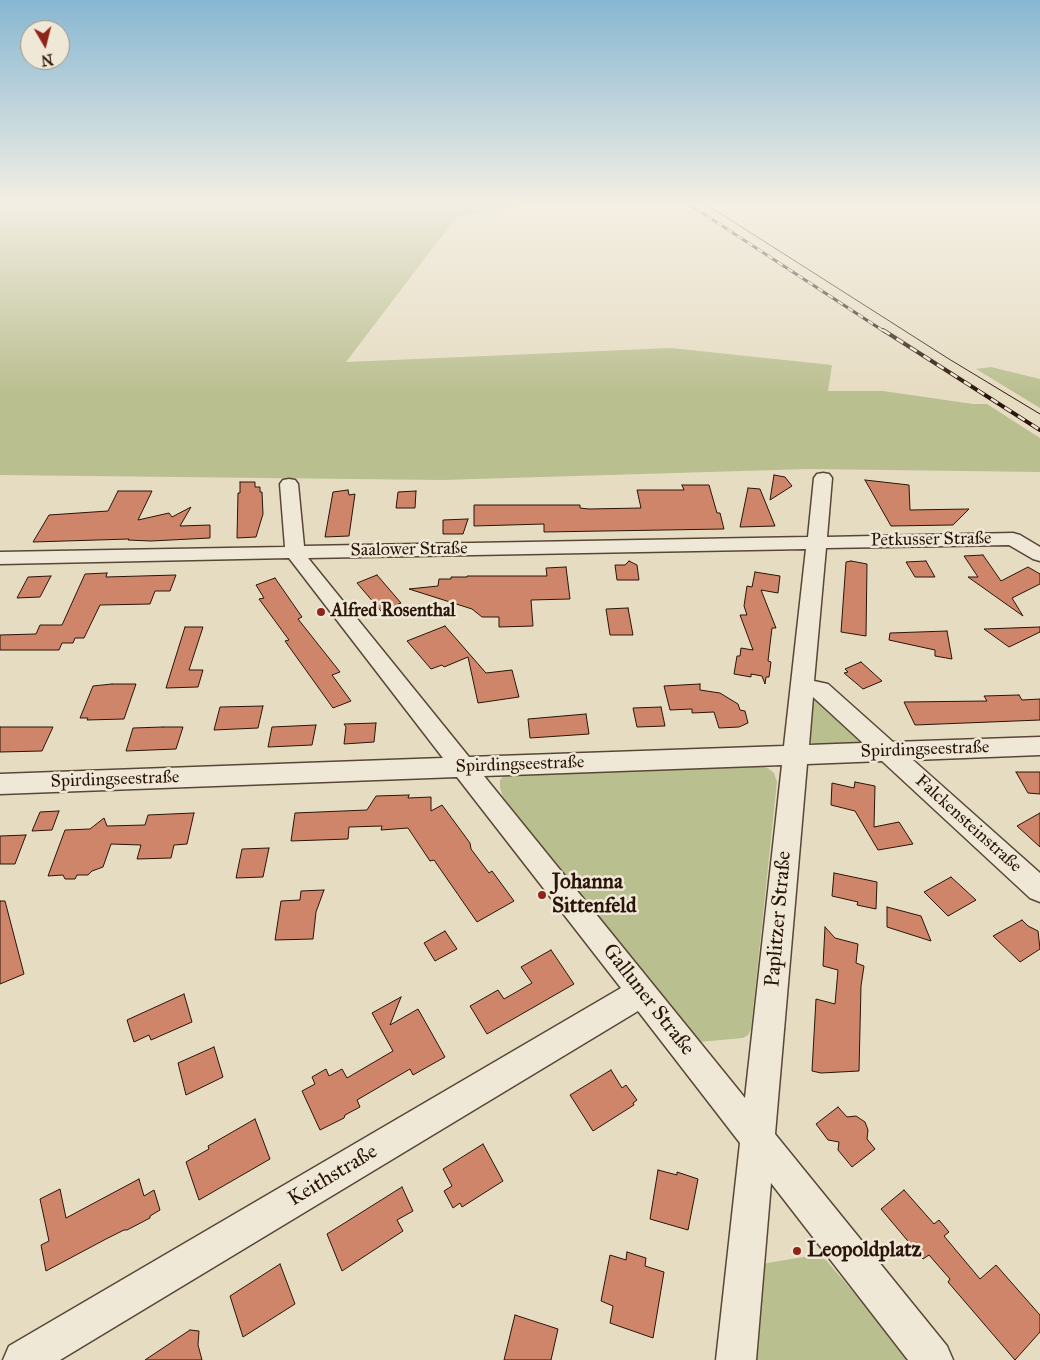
<!DOCTYPE html>
<html>
<head>
<meta charset="utf-8">
<style>
  body { margin:0 }
  #map { position:relative; width:1040px; height:1360px; overflow:hidden; background:#e6dcc2; font-family:"IM FELL Great Primer",serif }
  canvas { display:block }
  .north { position:absolute; left:20px; top:20px; width:50px; height:50px; box-sizing:border-box; background:#efe8d7; border:1px solid #a09484; border-radius:50%; rotate:172deg; font-size:14px; font-weight:700; line-height:20px; text-align:center; color:#2a1508 }
  .north::after { content:''; display:block; margin:auto; width:18px; height:22px; background:#8f2418; clip-path:polygon(50% 0,100% 100%,50% 72%,0 100%) }
</style>
</head>
<body>
<div id="map">
<canvas width="1040" height="1360"></canvas>
<div class="north">N</div>
</div>
<script>
const context = document.querySelector('canvas').getContext('2d');
context.lineJoin = 'round';
function paint(path, color) {
  context.fillStyle = color;
  context.fill(path, 'evenodd');
}
function poly(rows) {
  const path = new Path2D();
  for (const r of rows) {
    path.moveTo(r[0], r[1]);
    for (let i = 2; i < r.length; i += 2) path.lineTo(r[i], r[i + 1]);
  }
  return path;
}
function strokePath(path, color, width, dash) {
  context.strokeStyle = color;
  context.lineWidth = width;
  context.lineCap = dash ? 'butt' : 'round';
  context.setLineDash(dash || []);
  context.stroke(path);
}
function label(font, color, halo, rows, align = 'center') {
  context.font = font + ' "IM FELL Great Primer",serif';
  context.lineWidth = 5;
  context.setLineDash([]);
  context.textBaseline = 'middle';
  context.strokeStyle = halo;
  context.fillStyle = color;
  for (const [text, x, y, turn = 0] of rows) {
    context.save();
    context.translate(x, y);
    context.rotate((+turn || 0) * Math.PI / 180);
    context.textAlign = isNaN(turn) ? turn : align;
    if (halo) context.strokeText(text, 0, 0);
    context.fillText(text, 0, 0);
    context.restore();
  }
}
paint(poly([
  [0,203,544,203,459,216,435,245,346,362,671,348,832,365,828,391,883,391,973,404,987,404,1040,438,1040,472,809,469,442,480,0,475],
  [991,367,1040,379,1040,408,976,369],
  [816,698,862,742,817,745,810,742,809,739,812,701],
  [753,764,768,768,774,773,777,782,751,1029,748,1035,743,1038,699,1042,503,797,500,788,500,780,504,775],
  [816,1255,826,1260,911,1360,750,1360,758,1272,767,1263]
]), '#babf90');
const building = poly([
  [774,475,785,477,792,486,770,500,774,475],
  [865,480,909,485,910,510,969,509,953,525,891,526,865,480],
  [240,482,255,482,255,487,260,487,260,492,262,492,263,514,256,537,237,538,238,493,240,493,240,482],
  [682,485,709,485,717,513,720,513,724,529,544,532,544,524,474,526,474,505,580,505,580,508,589,509,641,508,637,490,684,490,682,485],
  [748,488,760,489,775,526,740,527,748,488],
  [348,490,349,495,355,494,349,536,325,537,333,492,348,490],
  [118,491,152,491,138,520,169,513,172,517,191,507,180,526,210,525,210,538,151,541,128,540,129,539,33,542,49,515,108,511,118,491],
  [416,491,415,508,396,508,398,492,416,491],
  [468,519,463,534,443,534,443,520,468,519],
  [983,555,1001,581,1028,567,1040,574,1040,584,1012,598,1023,616,968,577,978,577,964,556,983,555],
  [629,561,637,565,639,580,617,580,615,565,625,565,629,561],
  [851,561,867,564,866,636,841,632,846,562,851,561],
  [926,561,935,577,915,577,906,562,926,561],
  [566,567,570,599,531,600,533,626,499,627,499,617,482,617,472,609,409,589,438,586,439,579,451,579,451,577,467,577,467,576,547,576,546,568,566,567],
  [755,572,780,576,778,593,761,590,776,628,772,628,768,661,771,662,769,677,766,677,765,684,762,676,751,674,751,677,734,674,737,656,740,656,741,648,753,650,740,615,747,615,744,606,747,586,752,587,755,572],
  [107,573,106,577,176,575,170,591,155,591,150,604,100,605,84,638,75,638,73,643,62,643,59,650,0,650,0,635,36,634,40,625,62,625,85,574,107,573],
  [377,575,401,603,381,611,357,583,377,575],
  [51,576,40,597,17,598,28,577,51,576],
  [275,578,302,617,298,619,340,672,332,675,351,701,333,708,285,641,289,640,259,599,264,598,256,585,275,578],
  [628,608,633,635,610,635,606,609,628,608],
  [445,626,486,673,512,670,519,697,478,703,468,657,444,667,442,665,431,669,407,641,445,626],
  [185,627,203,627,189,670,203,670,198,687,166,688,185,627],
  [1040,627,1040,632,1009,647,984,629,1040,627],
  [947,631,952,659,935,656,935,650,889,640,890,633,947,631],
  [861,662,882,681,863,689,844,673,848,672,845,669,861,662],
  [112,684,136,684,124,719,87,720,88,718,80,718,93,686,112,684],
  [700,684,700,690,720,693,738,704,740,710,745,711,748,723,739,727,719,728,714,712,692,713,692,709,670,710,664,686,700,684],
  [1019,695,1022,700,1040,699,1040,720,915,725,904,702,987,701,984,696,1019,695],
  [263,706,258,728,214,730,220,707,263,706],
  [661,707,665,726,637,727,633,708,661,707],
  [586,714,589,734,530,738,528,719,586,714],
  [376,723,374,742,344,744,346,727,344,724,376,723],
  [316,725,312,745,268,747,272,727,316,725],
  [0,727,53,727,42,751,0,752,0,727],
  [163,727,183,727,176,749,126,751,133,728,163,727],
  [1016,772,1040,772,1040,794,1028,793,1016,772],
  [855,782,875,786,874,827,899,822,913,844,878,850,855,811,831,805,832,783,854,788,855,782],
  [409,795,408,798,431,797,431,811,442,805,470,843,471,849,489,873,492,871,514,901,477,922,434,860,430,861,408,828,381,830,382,826,349,827,348,839,291,841,295,813,367,810,376,796,409,795],
  [59,811,52,830,32,831,40,812,59,811],
  [194,813,187,844,174,845,171,858,137,859,141,845,111,844,103,867,92,871,88,875,77,875,75,879,65,879,63,875,48,876,65,830,90,829,104,818,107,826,145,825,148,815,194,813],
  [1040,813,1040,847,1017,826,1040,813],
  [26,835,15,864,0,864,0,836,26,835],
  [269,848,263,877,236,878,242,849,269,848],
  [834,873,877,882,876,909,857,905,858,902,832,896,834,873],
  [951,877,976,900,948,916,924,892,951,877],
  [324,890,316,912,313,939,275,940,281,901,300,900,301,891,324,890],
  [0,901,5,901,24,974,0,984,0,901],
  [887,907,921,916,931,941,887,927,887,907],
  [1022,920,1028,926,1038,931,1040,949,1020,962,993,936,1022,920],
  [825,927,835,938,858,944,856,963,864,966,861,986,859,1071,821,1073,812,1071,816,999,835,1004,838,970,823,966,825,927],
  [445,931,457,949,435,961,424,943,445,931],
  [551,950,574,984,487,1034,470,1006,498,990,504,999,532,983,521,967,551,950],
  [184,994,192,1022,151,1040,149,1035,134,1042,127,1020,184,994],
  [401,997,390,1025,418,1009,445,1057,413,1075,410,1069,357,1100,360,1107,345,1115,344,1118,320,1130,302,1091,315,1084,312,1077,326,1069,329,1076,342,1069,347,1078,393,1051,372,1013,401,997],
  [214,1047,223,1077,186,1095,178,1063,214,1047],
  [611,1070,622,1088,626,1085,637,1100,633,1103,634,1105,593,1131,570,1095,611,1070],
  [838,1107,847,1117,856,1116,865,1122,868,1130,867,1139,875,1149,852,1167,838,1150,839,1142,828,1140,816,1124,838,1107],
  [255,1119,270,1159,199,1200,186,1162,209,1149,208,1146,255,1119],
  [483,1144,503,1181,462,1207,460,1203,453,1208,444,1191,452,1186,443,1169,483,1144],
  [658,1170,677,1175,677,1172,698,1179,688,1230,650,1219,658,1170],
  [139,1179,144,1196,154,1190,160,1210,150,1216,150,1218,127,1230,124,1230,106,1239,46,1271,41,1245,49,1241,40,1199,60,1189,66,1218,139,1179],
  [402,1187,413,1211,397,1220,403,1231,342,1271,327,1234,402,1187],
  [904,1190,934,1224,939,1220,949,1232,944,1236,980,1279,996,1265,1040,1315,1040,1332,1015,1360,948,1282,950,1279,929,1255,923,1259,881,1209,904,1190],
  [627,1252,646,1258,645,1266,664,1272,653,1338,610,1323,613,1306,601,1301,610,1255,626,1260,627,1252],
  [280,1264,295,1304,243,1337,230,1296,280,1264],
  [515,1315,558,1329,551,1360,504,1360,515,1315],
  [190,1330,199,1331,198,1345,202,1360,145,1360,190,1330]
]);
paint(building, '#ce856a');
strokePath(building, '#2a1508', 1);
const minor = poly([
  [823,473,829,474,832,478,827,537,1013,533,1020,535,1040,547,1040,561,1033,559,1009,545,826,548,814,681,828,684,893,742,1040,737,1040,755,913,760,1040,873,1040,902,1030,898,882,761,807,764,775,1134,947,1346,953,1360,908,1360,771,1183,756,1360,716,1360,740,1143,638,1011,60,1360,3,1360,9,1346,621,988,457,777,0,794,0,774,443,758,289,558,0,564,0,552,285,547,280,484,283,480,289,479,295,480,298,484,304,546,808,537,814,478,817,474,823,473],
  [806,549,784,746,469,757,308,558,806,549],
  [813,697,863,743,809,745,813,697],
  [782,765,745,1098,484,776,782,765]
]);
strokePath(minor, '#594736', 3);
paint(minor, '#efe8d7');
strokePath(poly([
  [704,203,949,359,1040,414]
]), '#2a1508', 1);
const railFar1 = poly([
  [687,203,885,332]
]);
const rail = poly([
  [883,330,1040,430]
]);
strokePath(railFar1, '#2a1508', 3);
strokePath(rail, '#2a1508', 4);
strokePath(railFar1, '#efe8d7', 2, [6]);
strokePath(rail, '#efe8d7', 2.5, [8]);
const sky = context.createLinearGradient(0, 0, 0, 393);
sky.addColorStop(0, '#87b7d2');
sky.addColorStop(0.52, '#f4efe4');
sky.addColorStop(1, '#f4efe400');
context.fillStyle = sky;
context.fillRect(0, 0, 1040, 393);
for (const [x, y, r, color] of [
  [321,612,5,"#8f2418"],
  [542,895,5,"#8f2418"],
  [797,1251,5,"#8f2418"]
]) {
  const dot = new Path2D();
  dot.arc(x, y, r, 0, 2 * Math.PI);
  context.fillStyle = color;
  context.fill(dot);
  strokePath(dot, '#efe8d7', 2);
}
label('18px', '#2a1508', '#efe8d7', [
  ["Petkusser Straße",931,540,-1],
  ["Saalower Straße",409,550,-1],
  ["Spirdingseestraße",925,750,-2],
  ["Spirdingseestraße",520,765,-2],
  ["Spirdingseestraße",115,780,-2],
  ["Falckensteinstraße",968,824,42]
]);
label('bold 18px', '#2a1508', '#efe8d7', [
  ["Alfred Rosenthal",331,612]
], 'left');
label('bold 21px', '#2a1508', '#efe8d7', [
  ["Johanna",552,883],
  ["Sittenfeld",552,907],
  ["Leopoldplatz",807,1251]
], 'left');
label('21px', '#2a1508', '#efe8d7', [
  ["Paplitzer Straße",779,919,-85],
  ["Galluner Straße",648,1000,52],
  ["Keithstraße",333,1176,-31]
]);
</script>
</body>
</html>
